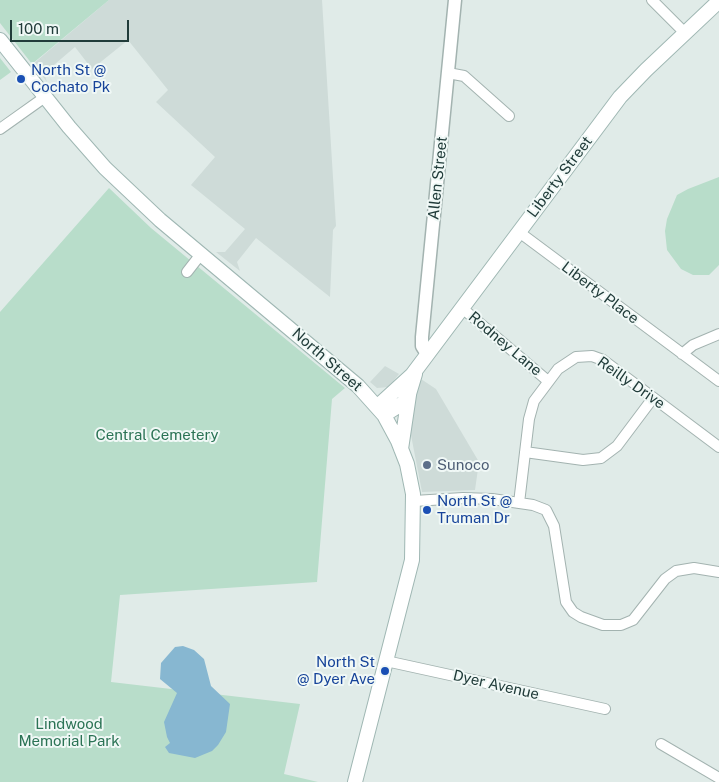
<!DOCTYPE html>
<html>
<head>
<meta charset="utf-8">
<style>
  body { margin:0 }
  #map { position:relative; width:719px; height:782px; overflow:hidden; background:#e0ebe8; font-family:"Public Sans",sans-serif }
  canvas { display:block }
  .scale { position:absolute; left:10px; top:20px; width:119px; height:22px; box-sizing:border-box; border:2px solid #213c3a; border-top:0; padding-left:6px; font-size:15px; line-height:18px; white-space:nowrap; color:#213c3a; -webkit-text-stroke:4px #f0f8f6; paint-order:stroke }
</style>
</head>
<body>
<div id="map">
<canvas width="719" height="782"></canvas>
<div class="scale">100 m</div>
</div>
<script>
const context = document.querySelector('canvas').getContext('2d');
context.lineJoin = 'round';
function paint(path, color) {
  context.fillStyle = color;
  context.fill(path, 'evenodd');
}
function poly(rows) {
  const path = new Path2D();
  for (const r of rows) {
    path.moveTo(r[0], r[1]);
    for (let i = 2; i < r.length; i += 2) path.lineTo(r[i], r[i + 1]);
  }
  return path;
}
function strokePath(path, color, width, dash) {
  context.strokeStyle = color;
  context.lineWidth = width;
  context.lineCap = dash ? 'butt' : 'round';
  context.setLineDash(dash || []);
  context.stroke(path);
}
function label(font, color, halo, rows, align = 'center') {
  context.font = font + ' "Public Sans",sans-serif';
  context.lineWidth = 4;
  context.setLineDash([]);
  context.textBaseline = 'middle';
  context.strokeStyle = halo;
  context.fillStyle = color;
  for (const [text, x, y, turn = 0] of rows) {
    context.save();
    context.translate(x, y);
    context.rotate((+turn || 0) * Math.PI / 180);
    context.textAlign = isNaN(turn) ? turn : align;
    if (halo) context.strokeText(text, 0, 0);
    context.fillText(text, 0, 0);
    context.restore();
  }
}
paint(poly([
  [109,0,322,0,336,226,333,230,330,297,256,238,237,262,240,271,216,252,225,252,245,229,191,185,215,157,156,102,168,90,128,40,92,69,75,47,48,70,45,76,47,82,33,64],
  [385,366,399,374,389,387,377,388,370,382],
  [421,379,436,389,479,462,475,490,422,492,410,430,416,393]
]), '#cedbd8');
paint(poly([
  [0,0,109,0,32,64,0,23],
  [0,58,11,72,0,80],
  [719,177,719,265,709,275,693,275,681,269,667,250,665,231,667,219,677,195,688,189],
  [109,188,151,228,345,388,332,399,317,582,120,595,111,682,300,704,284,774,318,782,0,782,0,312]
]), '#b8ddca');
paint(poly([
  [183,646,194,650,204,659,211,686,230,704,226,732,218,745,212,751,195,758,169,753,165,747,170,743,167,737,164,722,177,693,160,679,161,663,175,647]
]), '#87b7d1');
const minor = poly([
  [652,0,685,33],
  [448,73,464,76,509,116],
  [0,129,45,97],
  [519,232,719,381],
  [187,272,201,254],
  [462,308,548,381],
  [682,354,693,345,719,334],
  [525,452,583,460,601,458,617,446,653,398],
  [414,501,463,498,492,499,533,505,546,510,554,526,566,602,573,612,581,617,603,625,621,625,633,620,665,579,676,571,694,568,719,572],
  [519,503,529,419,534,401,558,369,576,357,592,356,603,360,719,447],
  [386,661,605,709],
  [661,744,719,778]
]);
const tertiary = poly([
  [427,354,422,346,422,337,455,0]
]);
const secondary = poly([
  [0,40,69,127,105,168,160,220,358,386,384,415,398,441,407,464,413,494,412,560,355,782],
  [378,406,412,375,620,97,646,70,719,1],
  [384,415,403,403,409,394,415,374],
  [401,449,409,395]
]);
strokePath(minor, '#a3b3b0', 12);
strokePath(tertiary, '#a3b3b0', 15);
strokePath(secondary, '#9fb7b3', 16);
strokePath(minor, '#fff', 10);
strokePath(tertiary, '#fff', 12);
strokePath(secondary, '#fff', 14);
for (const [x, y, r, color] of [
  [21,79,5,"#1a4fb4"],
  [427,465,5,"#5c6f8a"],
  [427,510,5,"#1a4fb4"],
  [385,671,5,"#1a4fb4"]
]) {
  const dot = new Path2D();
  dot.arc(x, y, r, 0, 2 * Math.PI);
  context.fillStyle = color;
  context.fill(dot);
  strokePath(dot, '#f0f8f6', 2);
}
label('15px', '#164399', '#f0f8f6', [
  ["North St @",31,70],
  ["Cochato Pk",31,87],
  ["North St @",437,501],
  ["Truman Dr",437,518],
  ["North St",375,662,"right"],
  ["@ Dyer Ave",375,679,"right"]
], 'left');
label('15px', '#213c3a', '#f0f8f6', [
  ["Liberty Street",560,177,-53],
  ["Allen Street",438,178,-84],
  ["Liberty Place",600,293,37],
  ["Rodney Lane",505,344,40],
  ["North Street",327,360,41],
  ["Reilly Drive",631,383,35],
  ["Dyer Avenue",496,685,13]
]);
label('15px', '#2b7355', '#f0f8f6', [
  ["Central Cemetery",157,435],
  ["Lindwood",69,724],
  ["Memorial Park",69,741]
]);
label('15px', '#4e5e75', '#f0f8f6', [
  ["Sunoco",437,465]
], 'left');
</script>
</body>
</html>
